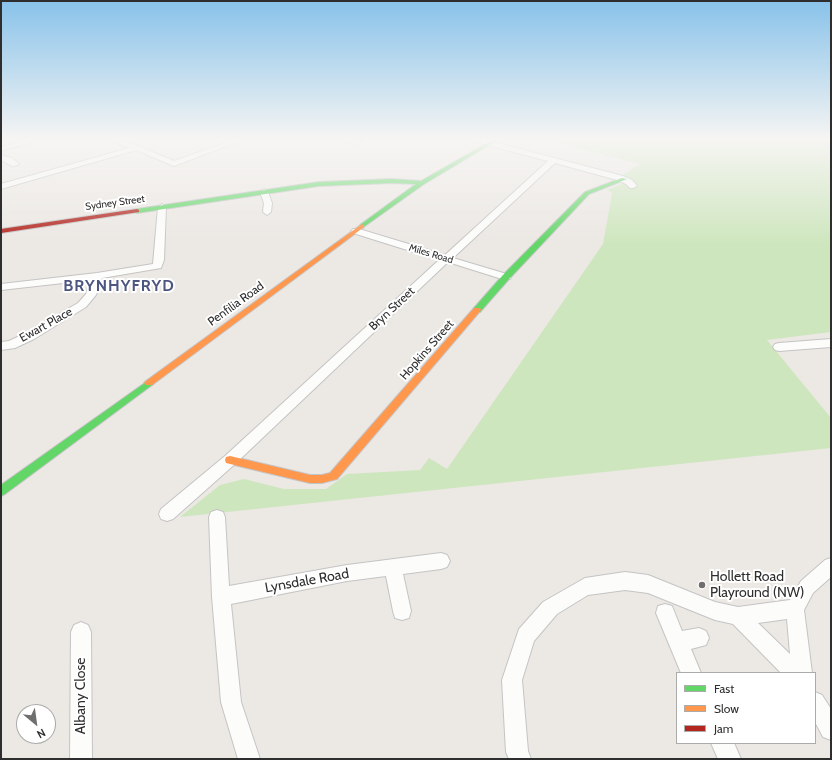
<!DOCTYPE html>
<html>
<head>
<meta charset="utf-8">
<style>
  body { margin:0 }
  #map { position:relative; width:832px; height:760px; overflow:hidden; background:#ece8e4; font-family:Cabin,sans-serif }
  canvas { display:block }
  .frame { position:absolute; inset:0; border:2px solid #2e2e2e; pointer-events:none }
  .legend { position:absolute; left:676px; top:672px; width:140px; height:72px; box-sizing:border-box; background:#fff; border:1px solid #ababab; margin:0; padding:5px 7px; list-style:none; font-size:12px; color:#2e2e2e }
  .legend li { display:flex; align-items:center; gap:8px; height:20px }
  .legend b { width:20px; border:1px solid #ababab }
  .north { position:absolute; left:16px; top:704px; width:40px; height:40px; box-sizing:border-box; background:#fff; border:1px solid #ababab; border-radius:50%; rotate:151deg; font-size:11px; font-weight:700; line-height:16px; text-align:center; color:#2e2e2e }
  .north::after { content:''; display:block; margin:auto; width:14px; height:18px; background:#706f6e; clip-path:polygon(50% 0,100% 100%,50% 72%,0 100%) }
</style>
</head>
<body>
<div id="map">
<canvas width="832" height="760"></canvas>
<div class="frame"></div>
<ul class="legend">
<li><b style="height:5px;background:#63d668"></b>Fast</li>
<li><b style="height:5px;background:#ff974d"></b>Slow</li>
<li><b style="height:5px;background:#b3261e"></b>Jam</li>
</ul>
<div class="north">N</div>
</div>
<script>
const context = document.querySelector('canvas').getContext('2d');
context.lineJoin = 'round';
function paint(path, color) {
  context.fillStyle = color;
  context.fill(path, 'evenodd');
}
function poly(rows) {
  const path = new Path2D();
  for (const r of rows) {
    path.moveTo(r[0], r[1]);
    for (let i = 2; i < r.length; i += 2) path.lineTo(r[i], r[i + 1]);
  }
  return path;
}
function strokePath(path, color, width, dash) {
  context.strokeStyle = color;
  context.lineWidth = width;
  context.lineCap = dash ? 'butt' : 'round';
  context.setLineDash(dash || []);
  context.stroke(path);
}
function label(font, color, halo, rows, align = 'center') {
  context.font = font + ' Cabin,sans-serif';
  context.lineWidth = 4;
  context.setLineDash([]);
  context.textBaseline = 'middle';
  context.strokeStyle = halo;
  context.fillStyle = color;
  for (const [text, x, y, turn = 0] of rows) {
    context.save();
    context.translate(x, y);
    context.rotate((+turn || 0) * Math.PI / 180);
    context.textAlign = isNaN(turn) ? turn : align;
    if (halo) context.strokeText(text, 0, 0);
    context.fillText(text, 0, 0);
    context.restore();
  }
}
paint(poly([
  [550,138,831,138,831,332,767,340,831,418,831,448,180,517,220,485,244,479,284,489,326,489,347,474,420,470,429,458,447,469,603,244,612,193,607,190,624,183,636,188,631,180,621,176,640,164,546,140]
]), '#cee6be');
const street = poly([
  [35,138,45,138,1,151,1,147,35,138],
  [110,138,118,138,174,161,239,138,248,138,174,166,136,150,1,189,1,184,129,148,110,140,110,138],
  [335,138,346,138,362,143,358,145,335,138],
  [468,138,478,138,623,176,632,180,637,186,633,188,630,188,626,184,617,180,555,163,453,258,510,275,511,277,510,279,502,279,448,262,235,464,173,519,167,521,161,519,159,514,161,509,225,456,439,260,353,233,351,231,353,229,359,229,445,255,548,161,468,140,468,138],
  [1,155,12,158,19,164,15,166,12,166,1,160,1,155],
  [264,189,268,192,272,203,271,212,267,215,263,212,264,203,260,192,264,189],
  [162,204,166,207,164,260,161,268,102,278,96,295,86,307,34,339,15,348,1,350,1,342,9,341,26,333,78,303,86,294,90,280,1,290,1,284,97,273,153,264,158,207,162,204],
  [831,339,831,347,779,351,775,350,773,347,775,344,779,343,831,339],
  [217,510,223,512,225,517,229,586,347,565,441,553,447,555,450,561,447,567,441,569,403,574,411,611,409,618,402,620,395,618,393,611,386,576,347,581,231,604,241,702,260,759,238,759,221,702,212,597,209,517,211,512,217,510],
  [831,558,831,577,813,593,804,610,812,673,781,673,733,624,715,620,648,593,625,590,588,595,557,614,534,641,522,680,528,751,531,759,509,759,506,752,502,680,519,629,543,602,585,578,625,572,648,575,715,602,738,607,790,600,801,581,825,560,831,558],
  [787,619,790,654,758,623,787,619],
  [665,604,672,606,682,631,699,628,706,631,709,638,706,645,691,649,701,673,681,673,656,613,658,606,665,604],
  [81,622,88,625,91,632,92,759,70,759,71,632,74,625,81,622],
  [815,692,822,695,831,709,831,740,823,737,815,722,815,692],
  [711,743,734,743,741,759,718,759,711,743]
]);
const fast = poly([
  [496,138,501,138,424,184,362,228,360,227,360,225,416,184,392,183,319,186,137,213,134,211,137,209,319,182,392,179,421,181,496,138],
  [622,178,627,179,589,194,509,279,480,312,474,312,473,310,474,308,503,275,585,192,622,178],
  [149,380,154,383,152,385,5,494,1,496,1,485,149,380]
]);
const slow = poly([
  [362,224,364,225,364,227,152,385,146,385,144,383,146,381,362,224],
  [474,308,480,308,481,310,337,479,322,483,310,483,226,463,225,460,226,457,230,456,310,475,322,475,330,473,474,308]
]);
const jam = poly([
  [137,209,139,210,139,212,1,233,1,229,137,209]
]);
strokePath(street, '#c5c4c5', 2);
strokePath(fast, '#c5c4c5', 2);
strokePath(slow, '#c5c4c5', 2);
strokePath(jam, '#c5c4c5', 2);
paint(street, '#fcfcfb');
paint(fast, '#63d668');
paint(slow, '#ff974d');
paint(jam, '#b3261e');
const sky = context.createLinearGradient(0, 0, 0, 244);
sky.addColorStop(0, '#88c2ea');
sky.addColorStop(0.57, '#f6f5f3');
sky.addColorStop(1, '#f6f5f300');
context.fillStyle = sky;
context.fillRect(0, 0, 832, 244);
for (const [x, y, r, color] of [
  [702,585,4,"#706f6e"]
]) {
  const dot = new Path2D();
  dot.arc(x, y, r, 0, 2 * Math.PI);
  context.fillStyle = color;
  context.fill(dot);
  strokePath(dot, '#fff', 1.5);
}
label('10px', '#2e2e2e', '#fff', [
  ["Sydney Street",115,203,-8],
  ["Miles Road",431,254,17]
]);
label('12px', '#2e2e2e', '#fff', [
  ["Penfilia Road",236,304,-36],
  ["Bryn Street",392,309,-43],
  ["Ewart Place",46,325,-29],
  ["Hopkins Street",427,350,-49]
]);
label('14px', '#2e2e2e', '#fff', [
  ["Hollett Road",710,577],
  ["Playround (NW)",710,593]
], 'left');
label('14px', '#2e2e2e', '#fff', [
  ["Lynsdale Road",307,581,-10],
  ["Albany Close",81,696,-90]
]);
context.letterSpacing = '1px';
label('bold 16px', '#4d5680', '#fff', [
  ["BRYNHYFRYD",119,286]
]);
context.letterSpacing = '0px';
</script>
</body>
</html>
